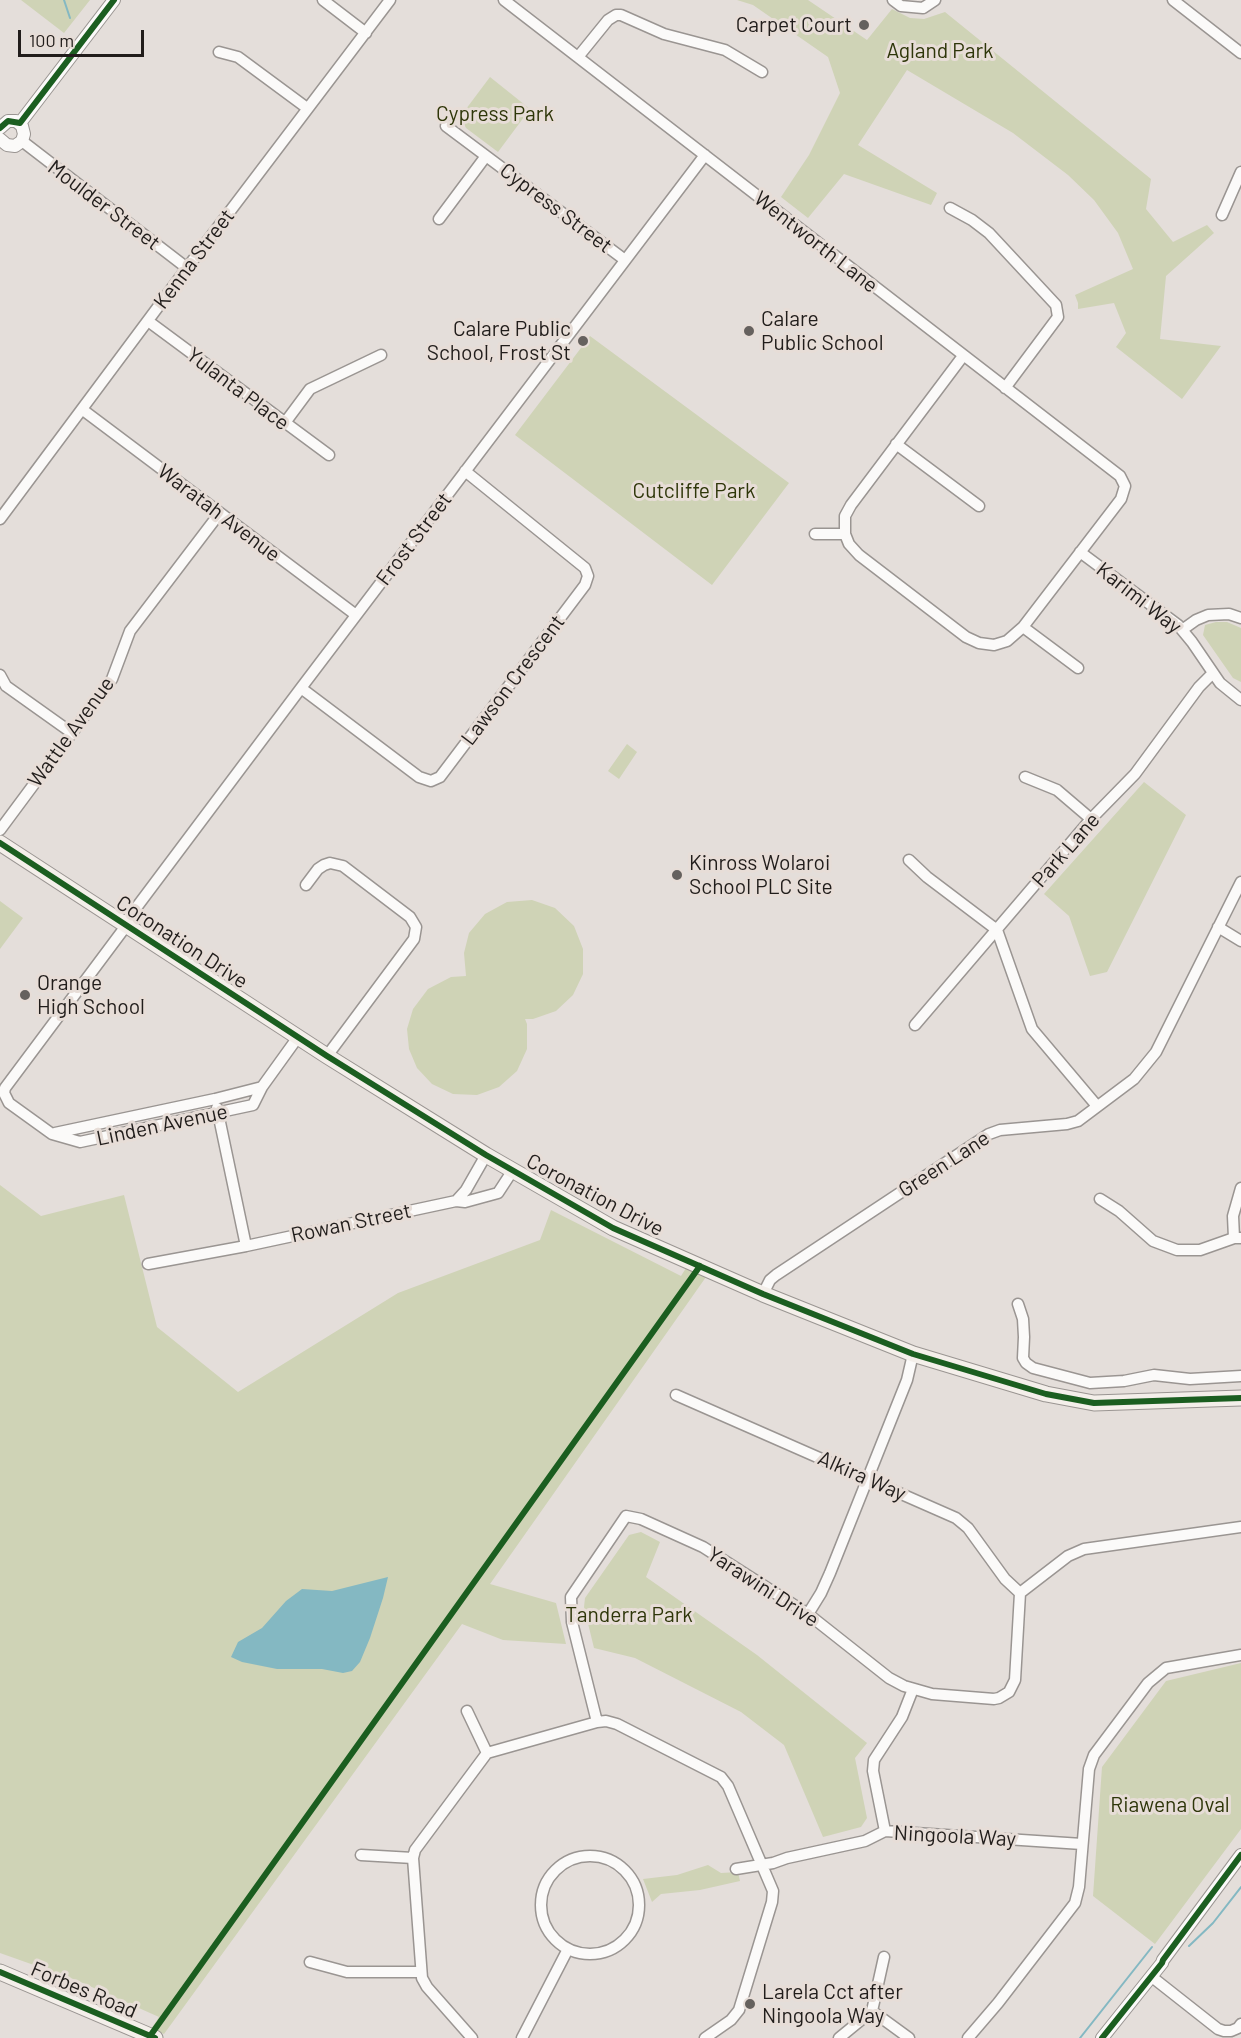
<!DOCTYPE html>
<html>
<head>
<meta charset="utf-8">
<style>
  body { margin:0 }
  #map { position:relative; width:1241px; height:2038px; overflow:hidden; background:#e4deda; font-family:Barlow,sans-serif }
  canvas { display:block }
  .scale { position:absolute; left:18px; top:30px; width:126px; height:27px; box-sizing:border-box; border:3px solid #211d1b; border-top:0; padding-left:8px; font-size:18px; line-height:21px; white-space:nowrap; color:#211d1b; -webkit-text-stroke:4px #e7ddd7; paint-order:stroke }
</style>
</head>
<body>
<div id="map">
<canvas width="1241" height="2038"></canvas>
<div class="scale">100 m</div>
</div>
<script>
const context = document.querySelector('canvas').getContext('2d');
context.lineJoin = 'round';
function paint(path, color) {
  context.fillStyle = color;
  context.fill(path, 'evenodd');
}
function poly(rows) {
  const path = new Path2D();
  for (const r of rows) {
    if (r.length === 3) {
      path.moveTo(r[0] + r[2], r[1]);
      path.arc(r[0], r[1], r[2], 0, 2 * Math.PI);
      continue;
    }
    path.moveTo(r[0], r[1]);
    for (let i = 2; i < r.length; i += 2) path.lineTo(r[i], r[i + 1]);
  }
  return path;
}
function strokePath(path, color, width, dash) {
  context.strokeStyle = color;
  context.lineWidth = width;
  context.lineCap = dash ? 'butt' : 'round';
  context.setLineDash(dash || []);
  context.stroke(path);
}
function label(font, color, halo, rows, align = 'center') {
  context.font = font + ' Barlow,sans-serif';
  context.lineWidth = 6;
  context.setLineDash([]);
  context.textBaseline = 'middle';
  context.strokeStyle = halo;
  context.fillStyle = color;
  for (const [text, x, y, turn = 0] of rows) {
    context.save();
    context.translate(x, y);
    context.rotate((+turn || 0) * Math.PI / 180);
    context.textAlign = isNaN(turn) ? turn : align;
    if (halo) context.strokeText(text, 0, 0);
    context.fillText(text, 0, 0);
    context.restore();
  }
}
paint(poly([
  [21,0,90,0,64,33],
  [737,0,808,0,867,40,892,9,910,18,924,19,945,12,1151,179,1146,209,1173,242,1207,225,1214,233,1166,276,1160,339,1221,346,1182,399,1116,347,1126,333,1114,303,1078,309,1078,303,1075,295,1133,269,1118,233,1094,200,1068,175,1013,133,907,70,858,145,937,193,931,205,844,174,808,218,781,197,809,155,840,93,828,57,753,5],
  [490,77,530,109,498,152,466,128,460,117],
  [590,336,789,483,712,585,515,435],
  [1216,622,1227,622,1241,628,1241,682,1233,678,1203,635,1205,625],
  [627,744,637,752,619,779,608,771],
  [1144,782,1186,815,1107,972,1090,976,1069,916,1044,894],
  [532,900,555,908,574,926,583,949,583,974,573,995,556,1011,533,1019,525,1019,527,1024,527,1049,517,1071,499,1087,477,1095,453,1094,432,1084,417,1068,409,1049,407,1029,413,1009,428,989,451,977,466,976,464,953,469,933,485,914,507,902],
  [0,901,23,918,0,949],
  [0,1185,41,1216,124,1195,157,1327,238,1392,398,1293,540,1240,551,1210,681,1276,686,1268,706,1277,490,1584,556,1603,566,1644,503,1640,462,1624,164,2034,151,2029,159,2017,76,1980,0,1953],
  [641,1532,660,1542,646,1577,757,1655,867,1743,855,1758,867,1818,861,1827,823,1837,784,1745,741,1712,635,1658,594,1648,584,1607,585,1598,629,1535],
  [1241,1663,1241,1829,1155,1944,1093,1896,1102,1767,1166,1681],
  [708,1865,721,1873,738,1872,740,1881,700,1890,661,1894,652,1902,643,1879,677,1875]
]), '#cfd3b6');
paint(poly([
  [388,1577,383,1598,370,1638,360,1662,352,1671,343,1673,322,1669,277,1669,242,1662,231,1657,238,1642,262,1628,286,1601,302,1589,332,1591]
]), '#84b8c2');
strokePath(poly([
  [64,0,70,18],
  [1189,1946,1213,1923,1241,1887],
  [1080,2038,1152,1947]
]), '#84b8c2', 2);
const minor = poly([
  [323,0,366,33],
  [504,0,1120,476,1125,486,1121,499,1023,627,1007,641,994,645,979,643,966,637,859,555,849,544,845,534,845,516,851,505,963,356],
  [893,0,901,6,923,8,935,0],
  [1173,0,1241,53],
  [219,52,238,57,307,108],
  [578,57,608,20,616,15,621,15,664,34,725,50,762,72],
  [446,126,625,260],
  [22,141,187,268],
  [950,208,972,220,989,233,1056,305,1058,317,1005,388],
  [1222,215,1241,172],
  [439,219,486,156],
  [148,321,329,455],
  [83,410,356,615],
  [284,424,310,389,381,355],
  [896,444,979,506],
  [0,519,187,268,390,0],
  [815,534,845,534],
  [1080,552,1178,625,1192,642,1220,683,1241,700],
  [1023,627,1078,668],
  [1182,630,1196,620,1208,615,1229,614,1241,618],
  [0,675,6,686,72,733],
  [301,688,419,777,431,781,440,777,585,585,588,576,585,568,465,471],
  [1025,777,1057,790,1091,819],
  [0,830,112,679,130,631,219,514],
  [909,860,927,877,997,930,1032,1029,1097,1106],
  [306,885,318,869,324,865,330,863,343,866,410,917,416,927,414,939,327,1056],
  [124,924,301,688,705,155],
  [126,926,5,1088,4,1093,9,1103,52,1134,80,1142,253,1105,262,1087,298,1037],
  [1218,927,1241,941],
  [915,1025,1091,819,1135,774,1199,687,1212,674],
  [217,1108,246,1246],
  [55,1133,215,1099,262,1087],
  [1100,1199,1119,1211,1153,1241,1177,1250,1200,1250,1234,1238,1241,1238],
  [456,1201,466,1190,486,1155],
  [1234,1238,1233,1216,1241,1188],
  [148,1264,246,1246,456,1201,465,1202,498,1193,513,1170],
  [763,1294,770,1280,776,1275,989,1134,1000,1130,1067,1124,1078,1121,1134,1079,1156,1052,1241,882],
  [1018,1304,1023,1319,1024,1337,1023,1358,1026,1363,1033,1368,1090,1383,1124,1381,1154,1375,1190,1379,1241,1376],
  [676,1395,956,1518,968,1528,1005,1579,1020,1593],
  [1020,1593,1068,1556,1084,1549,1241,1527],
  [808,1614,821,1593,830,1573,907,1380,913,1354],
  [467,1711,487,1753],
  [597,1722,572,1622,571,1597,626,1516,641,1519,703,1547,808,1614,889,1678,904,1686,932,1694,994,1699,999,1698,1009,1692,1015,1680,1020,1593],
  [885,1831,873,1771,874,1760,902,1717,913,1689],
  [361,1855,413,1858],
  [590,1905,49],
  [736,1869,773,1863,787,1858,865,1841,885,1831,1082,1844],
  [310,1962,347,1972,421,1972],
  [1152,1977,1218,2029,1224,2031,1231,2031,1238,2028,1241,2024],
  [872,2011,909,2038],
  [472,2038,427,1987,422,1978,413,1858,415,1850,487,1753,597,1722,606,1721,617,1724,721,1777,728,1786,773,1891,772,1902,739,2010,731,2020,705,2038],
  [522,2038,568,1949],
  [839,2038,872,2011,884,1957],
  [968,2038,998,2003,1075,1903,1079,1887,1089,1769,1094,1755,1148,1683,1166,1668,1241,1655]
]);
const tertiary = poly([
  [20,123,114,0],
  [0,128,8,121,16,121,22,126,24,134,22,141,15,146,7,145,0,139],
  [1102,2038,1162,1963,1163,1960,1241,1855]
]);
const secondary = poly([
  [0,843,327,1056,486,1155,613,1228,763,1294,913,1354,1046,1394,1094,1403,1241,1398],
  [0,1972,155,2038]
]);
strokePath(minor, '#9a9592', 13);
strokePath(tertiary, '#9a9592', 14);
strokePath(secondary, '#9a9592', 17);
strokePath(minor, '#fbfaf9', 10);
strokePath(tertiary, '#fbfaf9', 12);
strokePath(secondary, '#f4efea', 15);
strokePath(poly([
  [0,128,8,121,20,123,114,0],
  [0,843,327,1056,486,1155,613,1228,763,1294,913,1354,1046,1394,1094,1403,1241,1398],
  [0,1972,155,2038],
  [150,2036,700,1266],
  [1102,2038,1162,1963,1163,1960,1241,1855]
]), '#1b5e20', 6);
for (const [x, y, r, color] of [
  [864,25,6,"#65615e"],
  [749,331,6,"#65615e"],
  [583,341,6,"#65615e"],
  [677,875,6,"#65615e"],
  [25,995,6,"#65615e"],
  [750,2004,6,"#65615e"]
]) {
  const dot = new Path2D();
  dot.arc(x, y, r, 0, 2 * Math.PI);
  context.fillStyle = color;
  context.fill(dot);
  strokePath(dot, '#e7ddd7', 2);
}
label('21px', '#211d1b', '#e7ddd7', [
  ["Carpet Court",852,25,"right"],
  ["Calare",761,319],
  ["Public School",761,343],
  ["Calare Public",571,329,"right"],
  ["School, Frost St",571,353,"right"],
  ["Kinross Wolaroi",689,863],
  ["School PLC Site",689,887],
  ["Orange",37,983],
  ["High School",37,1007],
  ["Larela Cct after",762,1992],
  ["Ningoola Way",762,2016]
], 'left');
label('21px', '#2e3609', '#e7ddd7', [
  ["Agland Park",940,51],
  ["Cypress Park",495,114],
  ["Cutcliffe Park",694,491],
  ["Tanderra Park",629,1615],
  ["Riawena Oval",1170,1805]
]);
label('21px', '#211d1b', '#e7ddd7', [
  ["Moulder Street",104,205,37],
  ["Cypress Street",556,208,37],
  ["Wentworth Lane",816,242,38],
  ["Kenna Street",194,259,-53],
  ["Yulanta Place",238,389,37],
  ["Waratah Avenue",219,513,37],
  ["Frost Street",414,539,-53],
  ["Karimi Way",1139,598,38],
  ["Lawson Crescent",513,680,-53],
  ["Wattle Avenue",71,732,-54],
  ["Park Lane",1066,850,-49],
  ["Coronation Drive",182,942,33],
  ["Linden Avenue",162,1125,-12],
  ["Green Lane",944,1164,-33],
  ["Coronation Drive",595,1195,28],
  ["Rowan Street",351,1223,-12],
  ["Alkira Way",862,1476,24],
  ["Yarawini Drive",763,1587,33],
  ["Ningoola Way",955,1836,3],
  ["Forbes Road",84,1990,23]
]);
</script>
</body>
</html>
